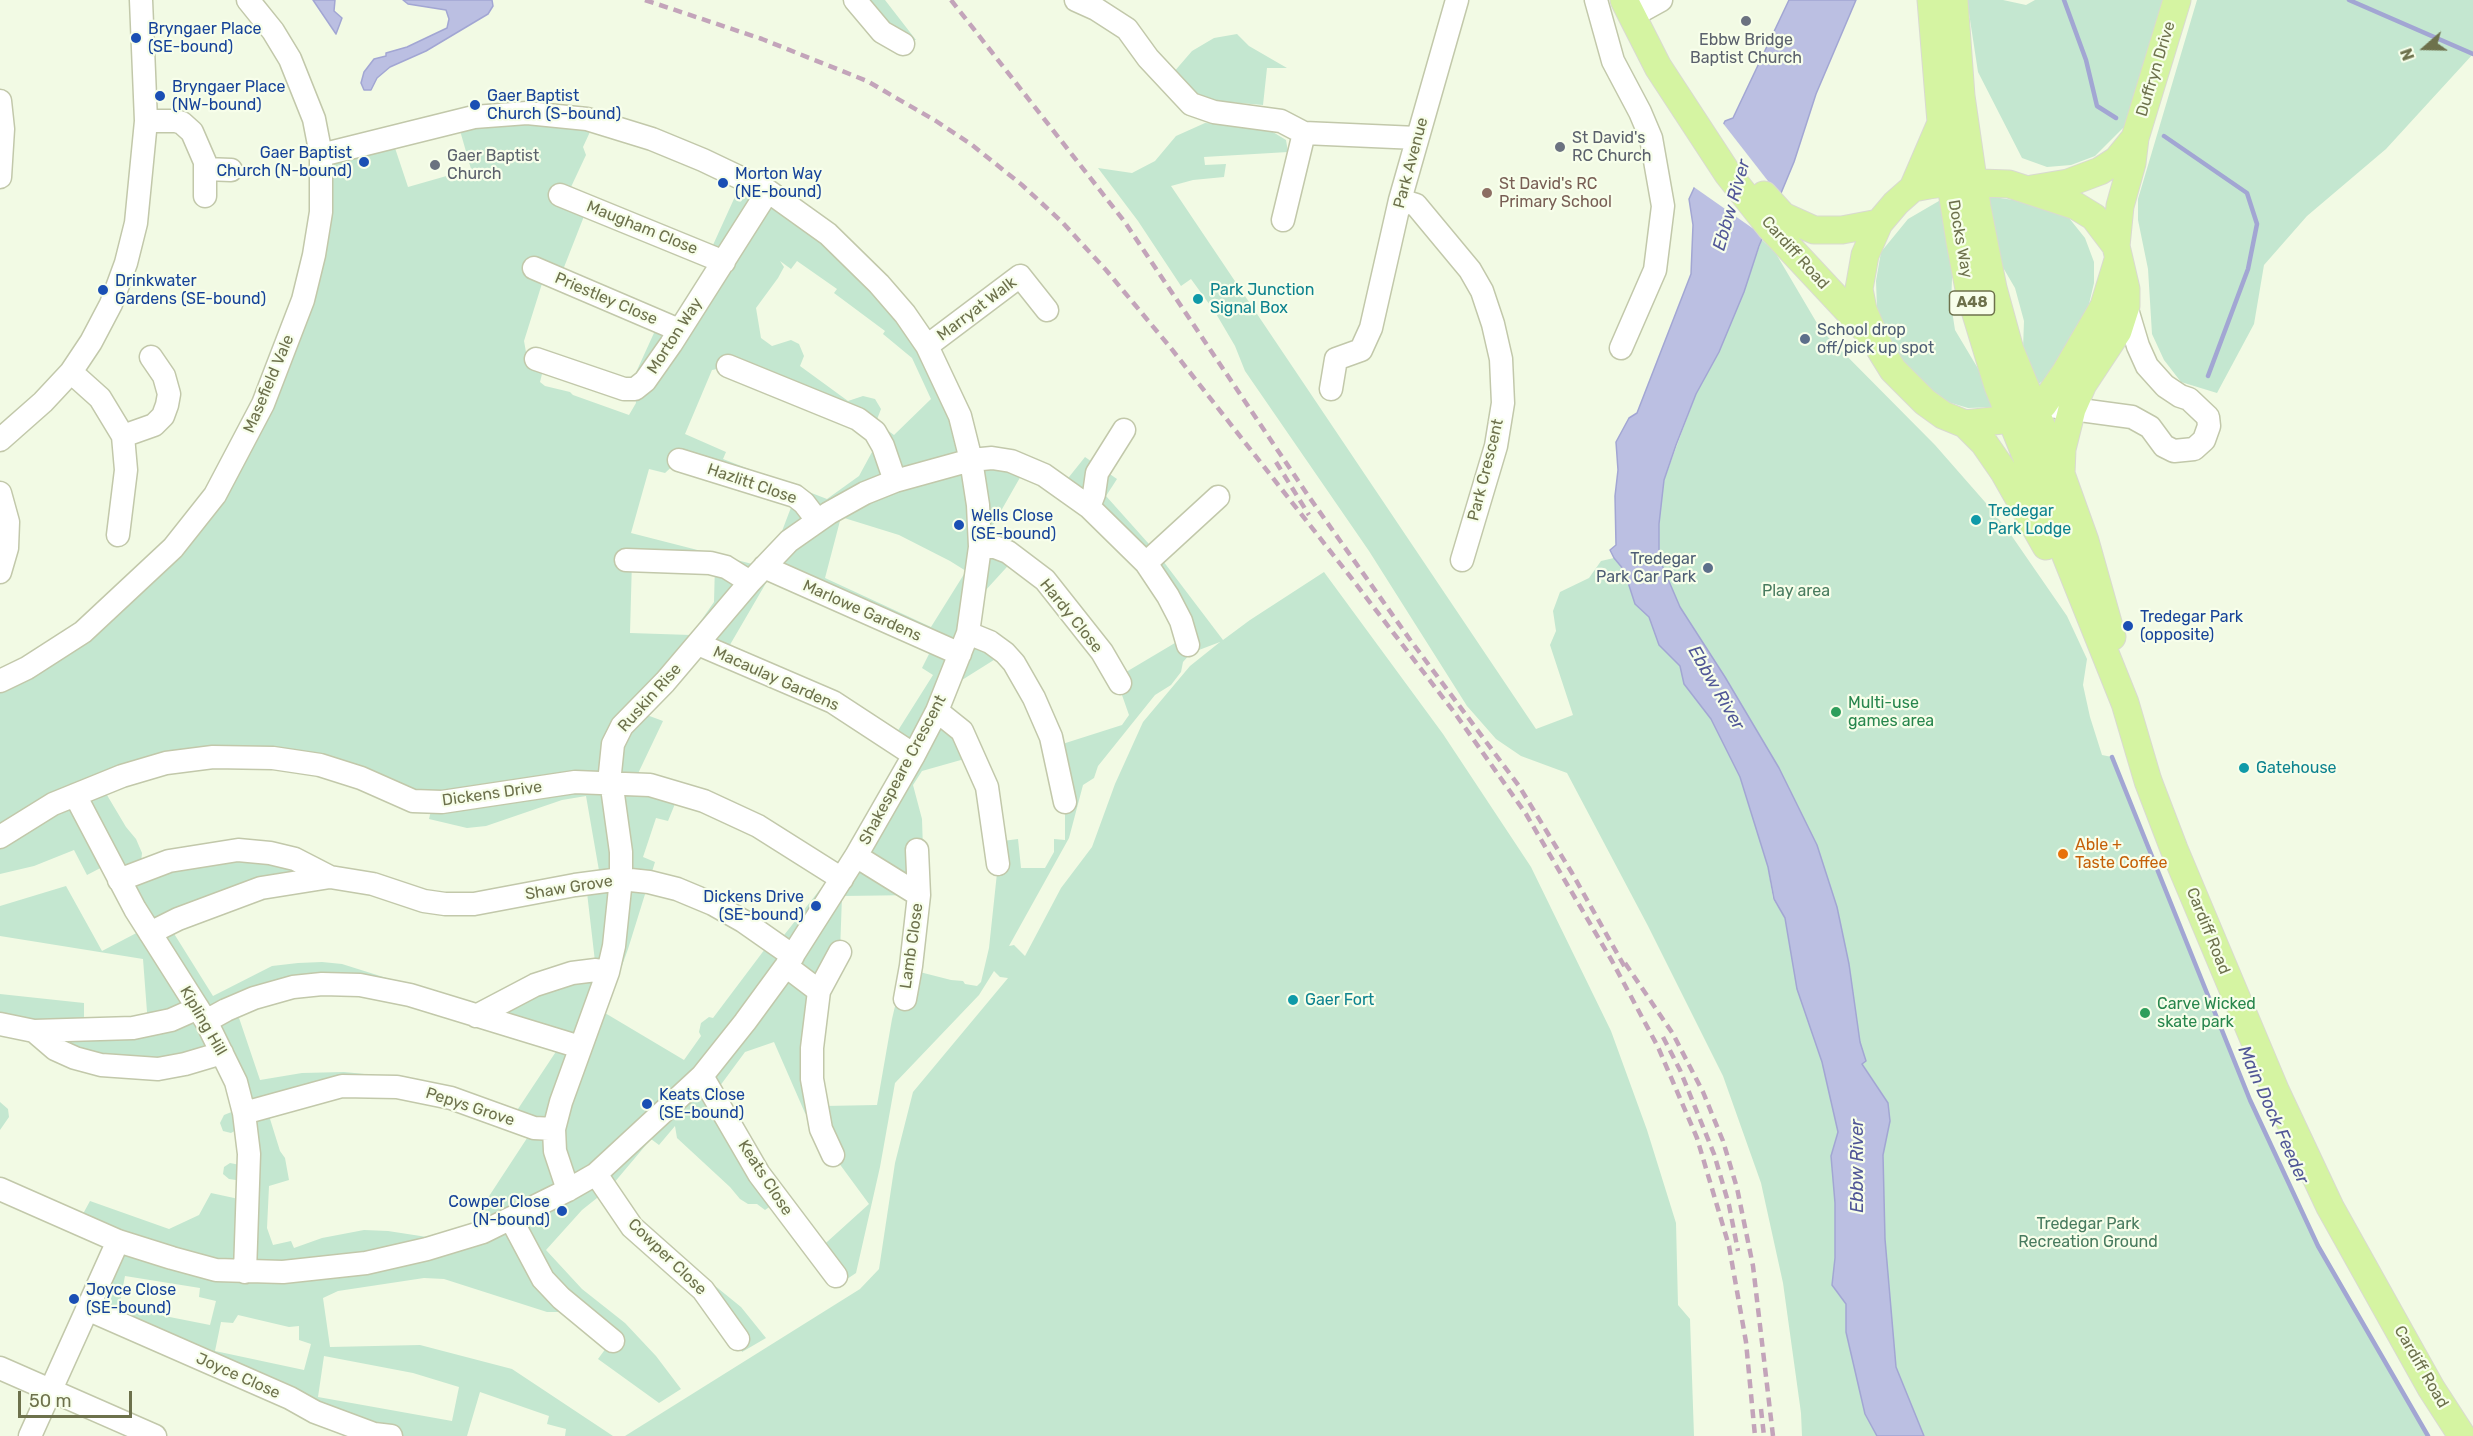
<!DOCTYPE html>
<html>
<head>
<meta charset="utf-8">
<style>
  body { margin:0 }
  #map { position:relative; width:2473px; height:1436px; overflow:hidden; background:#f2fae4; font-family:Rubik,sans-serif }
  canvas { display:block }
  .north { position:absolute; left:2395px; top:18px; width:60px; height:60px; -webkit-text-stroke:4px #f7feea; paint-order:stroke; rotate:250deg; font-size:16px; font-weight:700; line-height:24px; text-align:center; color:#6d714c }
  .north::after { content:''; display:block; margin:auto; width:21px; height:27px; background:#6d714c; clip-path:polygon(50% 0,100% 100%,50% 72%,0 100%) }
  .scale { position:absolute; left:18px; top:1391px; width:114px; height:27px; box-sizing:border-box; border:3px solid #6d714c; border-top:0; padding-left:8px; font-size:18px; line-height:21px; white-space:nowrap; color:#6d714c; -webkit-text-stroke:4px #f7feea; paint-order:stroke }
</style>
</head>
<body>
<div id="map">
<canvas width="2473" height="1436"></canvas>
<div class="north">N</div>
<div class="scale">50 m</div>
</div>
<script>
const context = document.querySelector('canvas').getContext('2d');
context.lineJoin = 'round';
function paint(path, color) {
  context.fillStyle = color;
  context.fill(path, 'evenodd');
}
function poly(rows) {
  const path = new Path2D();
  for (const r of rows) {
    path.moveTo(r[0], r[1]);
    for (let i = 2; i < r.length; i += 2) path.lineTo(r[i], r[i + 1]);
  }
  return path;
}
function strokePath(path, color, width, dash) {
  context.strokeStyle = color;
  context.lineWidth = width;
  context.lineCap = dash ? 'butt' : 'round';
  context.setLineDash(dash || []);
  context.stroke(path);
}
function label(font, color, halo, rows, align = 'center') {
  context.font = font + ' Rubik,sans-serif';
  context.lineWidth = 4.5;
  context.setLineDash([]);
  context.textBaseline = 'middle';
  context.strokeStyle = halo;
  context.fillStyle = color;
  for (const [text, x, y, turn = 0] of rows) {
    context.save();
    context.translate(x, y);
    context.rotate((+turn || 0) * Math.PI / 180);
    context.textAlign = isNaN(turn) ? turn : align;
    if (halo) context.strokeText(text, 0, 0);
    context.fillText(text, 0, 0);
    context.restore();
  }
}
paint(poly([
  [864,0,885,0,916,40,909,41,890,29],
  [1967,0,2003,0,2026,5,2035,0,2171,0,2136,115,2095,156,2071,165,2047,167,2022,158,1978,72],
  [2197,0,2473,0,2473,54,2386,149,2307,216,2264,265,2254,324,2217,393,2181,382,2164,360,2152,334,2148,269,2138,220,2138,199],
  [1237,34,1249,46,1287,68,1267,68,1263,105,1204,100,1173,73,1192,51,1214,38],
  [457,120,595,121,583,147,586,155,571,187,588,206,559,280,545,274,524,341,526,352,545,362,540,382,545,386,570,392,573,395,629,415,636,403,633,379,659,322,679,330,723,263,708,256,743,179,768,191,905,314,971,460,1026,467,981,546,1016,557,974,603,968,632,1005,653,946,690,937,711,975,756,922,771,913,785,922,819,923,850,919,895,842,896,840,952,829,987,824,1026,822,1068,824,1106,877,1105,892,1019,904,968,951,980,963,981,965,984,977,986,981,982,989,948,997,873,995,842,1018,839,1021,868,1045,868,1054,852,1054,839,1065,840,1065,802,1053,747,1122,725,1129,715,1116,678,1185,637,1168,596,1061,487,1085,457,1117,479,1106,496,1157,553,1223,640,1250,620,1324,572,1443,734,1531,867,1611,1031,1647,1130,1676,1223,1678,1305,1690,1319,1694,1436,625,1436,860,1289,879,1269,895,1163,913,1092,1008,978,1000,977,994,971,979,995,895,1083,880,1167,856,1273,841,1283,817,1251,869,1204,833,1155,821,1129,805,1113,774,1042,745,1052,714,1094,778,1201,765,1210,757,1204,748,1204,740,1199,730,1187,677,1138,675,1126,659,1145,651,1139,613,1184,645,1229,741,1307,766,1338,742,1352,738,1339,607,1190,582,1210,546,1250,582,1289,625,1323,656,1356,681,1389,659,1403,598,1359,612,1340,562,1312,547,1312,444,1279,424,1278,338,1291,323,1298,330,1347,420,1345,512,1369,613,1436,565,1436,566,1429,547,1424,549,1416,480,1392,467,1436,363,1436,87,1309,118,1241,78,1223,90,1201,169,1229,199,1215,211,1193,248,1201,222,1054,132,1068,0,1024,0,994,84,1003,84,1030,148,1025,143,959,0,936,0,906,66,886,102,951,146,928,110,863,87,875,74,850,34,866,0,874,0,681,83,632,215,495,303,300,321,155,391,136,408,187,471,169],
  [780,261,791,269,797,261,837,289,834,293,885,331,883,334,912,358,931,399,894,435,876,422,881,409,875,399,863,396,848,401,800,366,804,356,799,344,791,340,772,346,761,338,756,308,778,278,784,267],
  [722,368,844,423,853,430,869,428,872,452,859,476,827,499,723,459,726,452,685,434,712,370],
  [679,460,795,497,771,560,764,567,631,533,649,469,665,473],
  [841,517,899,535,950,561,966,571,931,627,825,578],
  [632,560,715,564,714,602,691,635,630,633],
  [773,571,934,644,922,668,933,675,892,740,914,755,833,873,777,944,771,941,713,1018,709,1017,701,1023,699,1032,701,1036,684,1060,605,1013,628,949,655,862,643,857,656,818,668,821,679,794,633,784,663,721,636,711,698,644,724,655],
  [1220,642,1190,666,1143,722,1115,784,1092,847,1061,888,1025,956,1014,945,1009,946,1069,838,1083,785,1094,778,1098,766,1155,695,1171,685,1181,672,1183,662,1191,653],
  [213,757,361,778,433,802,429,819,467,828,486,826,562,800,586,796,601,882,586,884,596,970,476,1016,561,1044,510,1121,533,1129,461,1239,442,1245,427,1237,388,1231,364,1230,322,1238,294,1248,291,1241,273,1245,267,1228,269,1186,289,1180,285,1158,280,1151,266,1106,397,1087,415,1090,416,1079,344,1072,302,1073,260,1080,235,1006,396,981,342,964,322,962,298,963,272,966,213,996,168,924,315,869,200,854,141,863,142,853,136,839,126,827,101,785],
  [125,1276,200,1288,199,1297,216,1301,210,1325,119,1307],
  [238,1315,289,1327,299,1326,299,1340,311,1344,304,1370,215,1351,221,1322,233,1323],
  [324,1356,413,1373,459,1387,452,1421,318,1397],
  [1205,123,1255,126,1268,129,1286,140,1288,152,1204,157,1205,165,1226,164,1224,177,1193,180,1171,186,1536,729,1573,715,1550,645,1556,631,1553,611,1560,592,1589,578,1601,561,1614,558,1624,570,1635,604,1649,616,1660,645,1680,666,1684,684,1711,719,1740,777,1768,867,1773,899,1785,918,1822,1062,1838,1132,1831,1156,1835,1203,1835,1258,1832,1285,1846,1304,1846,1332,1865,1414,1877,1436,1802,1436,1801,1413,1783,1283,1761,1183,1723,1076,1648,926,1567,773,1521,756,1496,739,1467,706,1369,551,1245,371,1235,346,1215,312,1191,279,1181,286,1138,221,1098,168,1132,173,1155,161,1176,136],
  [1987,196,2040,204,2069,218,2085,238,2094,262,2094,283,2089,304,2048,377,2036,386,2023,349,2024,321,2015,288,1994,252],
  [1944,198,1953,253,1951,304,1955,330,1986,382,1994,407,1968,408,1938,399,1911,375,1888,341,1877,308,1876,281,1881,252,1908,219],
  [1762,240,1775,252,1821,330,1935,445,1985,502,2009,532,2067,616,2087,659,2083,685,2090,717,2102,755,2112,757,2250,1100,2318,1246,2428,1436,1924,1436,1896,1367,1885,1239,1883,1155,1890,1121,1888,1103,1862,1063,1865,1061,1860,1042,1849,964,1837,907,1817,845,1779,768,1725,677,1680,607,1659,558,1659,524,1664,480,1696,394,1719,352],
  [0,1102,8,1109,9,1117,0,1130],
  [234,1111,238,1129,231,1133,223,1131,220,1123,224,1115],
  [230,1163,240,1165,243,1171,236,1180,229,1179,223,1174,224,1167]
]), '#c4e7d0');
const water = poly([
  [313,0,335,0,334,11,342,18,336,34,313,0],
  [403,0,492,0,493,6,488,14,426,51,390,67,377,78,371,90,364,90,361,83,364,72,374,59,386,56,386,53,407,47,447,28,449,19,446,10,408,4,403,0],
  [1789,0,1856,0,1816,94,1794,162,1759,246,1744,292,1719,352,1696,394,1676,445,1664,480,1659,524,1659,558,1680,607,1725,677,1779,768,1817,845,1837,907,1849,964,1860,1042,1866,1061,1862,1064,1888,1103,1890,1121,1883,1155,1885,1239,1896,1367,1924,1436,1877,1436,1865,1414,1846,1332,1846,1304,1832,1285,1835,1258,1835,1203,1831,1156,1838,1132,1822,1062,1797,989,1785,918,1774,899,1768,867,1740,777,1711,719,1684,684,1680,666,1659,645,1649,617,1635,604,1624,570,1614,558,1610,550,1616,545,1615,496,1618,470,1616,442,1629,418,1637,413,1691,274,1693,225,1689,199,1725,121,1733,118,1789,0]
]);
paint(water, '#bbbfe2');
strokePath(water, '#a2a6d3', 1.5);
paint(poly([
  [1722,122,1782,199,1765,237,1691,185]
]), '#f2fae4');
strokePath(poly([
  [2064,0,2086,60,2097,106,2116,118],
  [2349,0,2473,54],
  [2164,136,2247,193,2257,224,2248,269,2208,376],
  [2112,757,2250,1100,2318,1246,2428,1436]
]), '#a2a6d3', 4.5);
const minor = poly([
  [855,0,882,32,903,44],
  [1076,0,1096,9,1127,29,1148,58,1191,104,1214,112,1281,121,1304,133,1417,138],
  [1596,0,1613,61,1640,112,1651,138,1663,206,1655,270,1621,348],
  [1632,16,1661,0],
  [0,101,3,129,0,177],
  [146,121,176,121,182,123,192,132,205,162,205,196],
  [205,169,231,170],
  [560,195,724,262],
  [1400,200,1416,205,1470,270,1482,291,1493,324,1501,359,1503,403,1496,446,1462,560],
  [1283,220,1304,133],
  [534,268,679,330],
  [927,346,1020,276,1047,310],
  [536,359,624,389,635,389,645,381,671,344,768,191],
  [728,366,858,419,875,432,883,446,895,481],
  [71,372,100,398,123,436,126,470,118,535],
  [1331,389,1336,359,1361,350,1371,328,1400,200,1457,0],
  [2043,405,2132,417,2150,427,2164,446,2174,451,2194,449,2204,440,2209,426,2208,417,2189,399,2180,396,2165,386,2147,366,2138,346,2126,306],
  [123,436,154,425,163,416,167,405,169,394,164,376,151,357],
  [0,440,43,402,71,372,91,342,111,304,126,263,136,223,146,121,141,0],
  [679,460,795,496,804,503,817,520],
  [0,493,8,522,7,548,0,572],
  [1089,507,1094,494,1097,473,1124,430],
  [980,547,995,547,1008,552,1045,580,1102,652,1120,683],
  [626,560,710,563,726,567,750,582],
  [1146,563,1218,497],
  [764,567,960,654],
  [968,633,990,642,1005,653,1014,663,1034,698,1051,737,1065,802],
  [698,644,833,702,914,755],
  [0,681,27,668,83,632,173,548,215,495,263,404,303,300,314,255,321,212,321,155,314,119,290,59,273,31,248,0],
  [937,711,962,731,987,787,998,864],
  [75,795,135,909,206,1021,236,1082,244,1113,249,1154,245,1272],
  [0,837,53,804,122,776,166,763,213,757,273,758,320,765,361,778,413,801,442,802,575,782,650,785,704,801,758,826,842,879],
  [917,850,919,895],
  [856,856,919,895,911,966,905,999],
  [119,880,169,861,238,850,270,853,295,859,330,877],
  [150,933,178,919,261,888,330,877,373,884,424,901,445,904,474,904,575,885,621,879,649,882,677,889,713,904,743,921,793,956],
  [786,966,819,991,812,1048,812,1079,821,1129,833,1155],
  [819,991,840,952],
  [476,1016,535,985,572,973,596,970,608,972],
  [206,1021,226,1010,254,998,293,987,322,984,360,985,410,995,580,1047],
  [0,1024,34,1031,55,1049,75,1058,101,1065,158,1069,185,1064,222,1053],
  [34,1031,133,1028,171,1020,198,1008],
  [702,1076,759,1174,836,1276],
  [244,1113,342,1086,397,1087,451,1098,534,1128,554,1129],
  [596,1174,632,1227,703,1290,738,1339],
  [0,1189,118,1241,172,1258,216,1270,283,1272,366,1263,427,1249,483,1232,568,1190,596,1174,702,1076,745,1022,786,966,856,856,914,755,937,711,968,633,980,547,978,505,971,460,960,416,927,346,905,314,879,284,828,234,768,191,703,160,652,139,587,119,527,113,474,117,321,155],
  [568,1190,555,1151,554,1129,561,1102,608,972,614,946,621,879,621,852,610,773,613,744,622,726,665,682,750,582,789,541,829,513,865,493,895,481,971,460,992,458,1011,461,1044,475,1089,507,1146,563,1168,596,1181,621,1188,645],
  [511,1219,543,1279,561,1298,613,1341],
  [87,1309,290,1398,315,1412,374,1434,391,1436],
  [0,1368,155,1436],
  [30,1436,118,1241]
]);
const major = poly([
  [1624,0,1658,67,1728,174,1770,227,1867,331],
  [1931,0,1941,122,1960,242,1970,294,1998,386,2125,703,2148,781,2174,849,2276,1092,2330,1207,2431,1388,2462,1436],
  [1954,0,1961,96,1977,207,1993,288,2010,350,2061,474,2085,541,2112,637],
  [1913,188,1941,123],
  [2032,189,2068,183,2100,171,2117,160,2135,138],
  [1764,195,1783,216,1814,230,1842,230,1879,223],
  [2116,246,2120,206,2132,163,2135,138,2177,0],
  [1965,424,1984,443,2004,472,2046,546],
  [2061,474,2062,449,2072,409,2083,384,2118,331,2126,306,2126,289,2116,246,2094,217,2076,206,2009,184,1951,182,1929,185,1913,188,1896,203,1879,223,1865,255,1859,289,1863,310,1880,349,1893,370,1925,402,1943,415,1965,424,2011,419,2043,405,2065,373,2104,306,2118,260]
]);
strokePath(minor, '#c2c8aa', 25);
strokePath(major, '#d9dad0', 29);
strokePath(minor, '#fff', 22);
strokePath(major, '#d5f4a2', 27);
strokePath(poly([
  [645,0,762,39,867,81,936,121,972,145,1022,185,1062,222,1106,270,1170,347,1349,575,1454,712,1526,814,1612,961,1658,1047,1697,1138,1729,1246,1746,1342,1755,1436],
  [951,0,1124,221,1307,494,1411,641,1519,786,1572,873,1627,971],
  [1276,462,1309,515],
  [1625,963,1673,1034,1703,1092,1723,1141,1737,1188,1753,1266,1773,1436],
  [1663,1037,1680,1070,1714,1154,1729,1205,1738,1251],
  [1761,1409,1764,1436]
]), '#c3a4ba', 4.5, [9, 6]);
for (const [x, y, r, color] of [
  [1746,21,6,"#6b7280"],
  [136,38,6,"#1a4fb4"],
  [160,96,6,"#1a4fb4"],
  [475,105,6,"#1a4fb4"],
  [1560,147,6,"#6b7280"],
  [364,162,6,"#1a4fb4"],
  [435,165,6,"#6b7280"],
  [723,183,6,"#1a4fb4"],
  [1487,193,6,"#8d6e63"],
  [103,290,6,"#1a4fb4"],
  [1198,299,6,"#0f9aa8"],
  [1805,339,6,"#5c6f8a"],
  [1976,520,6,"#0f9aa8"],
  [959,525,6,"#1a4fb4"],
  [1708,568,6,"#5c6f8a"],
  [2128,626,6,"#1a4fb4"],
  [1836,712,6,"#2e9e5b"],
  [2244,768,6,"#0f9aa8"],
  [2063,854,6,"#e8710a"],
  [816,906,6,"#1a4fb4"],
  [1293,1000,6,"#0f9aa8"],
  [2145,1013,6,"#2e9e5b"],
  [647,1104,6,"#1a4fb4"],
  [562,1211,6,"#1a4fb4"],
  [74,1299,6,"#1a4fb4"]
]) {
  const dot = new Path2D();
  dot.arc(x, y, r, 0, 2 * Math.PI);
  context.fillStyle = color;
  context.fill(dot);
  strokePath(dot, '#f7feea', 2);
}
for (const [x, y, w] of [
  [1972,303,45]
]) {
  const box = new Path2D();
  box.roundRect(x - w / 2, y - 12, w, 24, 4.5);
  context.fillStyle = '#f7feea';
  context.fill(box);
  strokePath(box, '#6d714c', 1.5);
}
label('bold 15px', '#6d714c', null, [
  ["A48",1972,303]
]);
label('16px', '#164399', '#f7feea', [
  ["Bryngaer Place",148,29],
  ["(SE-bound)",148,47],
  ["Bryngaer Place",172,87],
  ["(NW-bound)",172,105],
  ["Gaer Baptist",487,96],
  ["Church (S-bound)",487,114],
  ["Gaer Baptist",352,153,"right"],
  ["Church (N-bound)",352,171,"right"],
  ["Morton Way",735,174],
  ["(NE-bound)",735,192],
  ["Drinkwater",115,281],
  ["Gardens (SE-bound)",115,299],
  ["Wells Close",971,516],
  ["(SE-bound)",971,534],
  ["Tredegar Park",2140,617],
  ["(opposite)",2140,635],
  ["Dickens Drive",804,897,"right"],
  ["(SE-bound)",804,915,"right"],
  ["Keats Close",659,1095],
  ["(SE-bound)",659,1113],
  ["Cowper Close",550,1202,"right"],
  ["(N-bound)",550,1220,"right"],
  ["Joyce Close",86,1290],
  ["(SE-bound)",86,1308]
], 'left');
label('16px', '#5b616d', '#f7feea', [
  ["Ebbw Bridge",1746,40,"center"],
  ["Baptist Church",1746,58,"center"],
  ["St David's",1572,138],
  ["RC Church",1572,156],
  ["Gaer Baptist",447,156],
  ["Church",447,174]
], 'left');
label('16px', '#6d714c', '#f7feea', [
  ["Duffryn Drive",2156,69,-73],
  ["Park Avenue",1411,163,-75],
  ["Maugham Close",642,228,22],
  ["Docks Way",1960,239,80],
  ["Cardiff Road",1795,253,48],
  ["Priestley Close",606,299,23],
  ["Marryat Walk",977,309,-37],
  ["Morton Way",675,336,-57],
  ["Masefield Vale",269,384,-67],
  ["Park Crescent",1486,470,-76],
  ["Hazlitt Close",752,484,19],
  ["Marlowe Gardens",862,611,24],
  ["Hardy Close",1071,616,51],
  ["Macaulay Gardens",776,679,24],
  ["Ruskin Rise",650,698,-48],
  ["Shakespeare Crescent",903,770,-62],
  ["Dickens Drive",492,794,-8],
  ["Shaw Grove",569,888,-9],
  ["Cardiff Road",2208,931,68],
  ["Lamb Close",912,946,-82],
  ["Kipling Hill",203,1021,60],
  ["Pepys Grove",470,1107,18],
  ["Keats Close",765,1178,57],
  ["Cowper Close",667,1257,44],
  ["Cardiff Road",2421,1367,60],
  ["Joyce Close",238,1376,24]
]);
label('16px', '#785e54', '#f7feea', [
  ["St David's RC",1499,184],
  ["Primary School",1499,202]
], 'left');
label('16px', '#0d838f', '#f7feea', [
  ["Park Junction",1210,290],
  ["Signal Box",1210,308],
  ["Tredegar",1988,511],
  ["Park Lodge",1988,529],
  ["Gatehouse",2256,768],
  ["Gaer Fort",1305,1000]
], 'left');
label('16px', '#4e5e75', '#f7feea', [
  ["School drop",1817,330],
  ["off/pick up spot",1817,348],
  ["Tredegar",1696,559,"right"],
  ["Park Car Park",1696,577,"right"]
], 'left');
label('16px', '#487b5f', '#f7feea', [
  ["Play area",1796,591],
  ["Tredegar Park",2088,1224],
  ["Recreation Ground",2088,1242]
]);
label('16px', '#27864d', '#f7feea', [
  ["Multi-use",1848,703],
  ["games area",1848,721],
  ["Carve Wicked",2157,1004],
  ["skate park",2157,1022]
], 'left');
label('16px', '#c56008', '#f7feea', [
  ["Able +",2075,845],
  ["Taste Coffee",2075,863]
], 'left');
label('italic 18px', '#515797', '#f7feea', [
  ["Ebbw River",1732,205,-74],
  ["Ebbw River",1716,688,60],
  ["Main Dock Feeder",2273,1115,66],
  ["Ebbw River",1858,1166,-90]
]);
</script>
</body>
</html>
